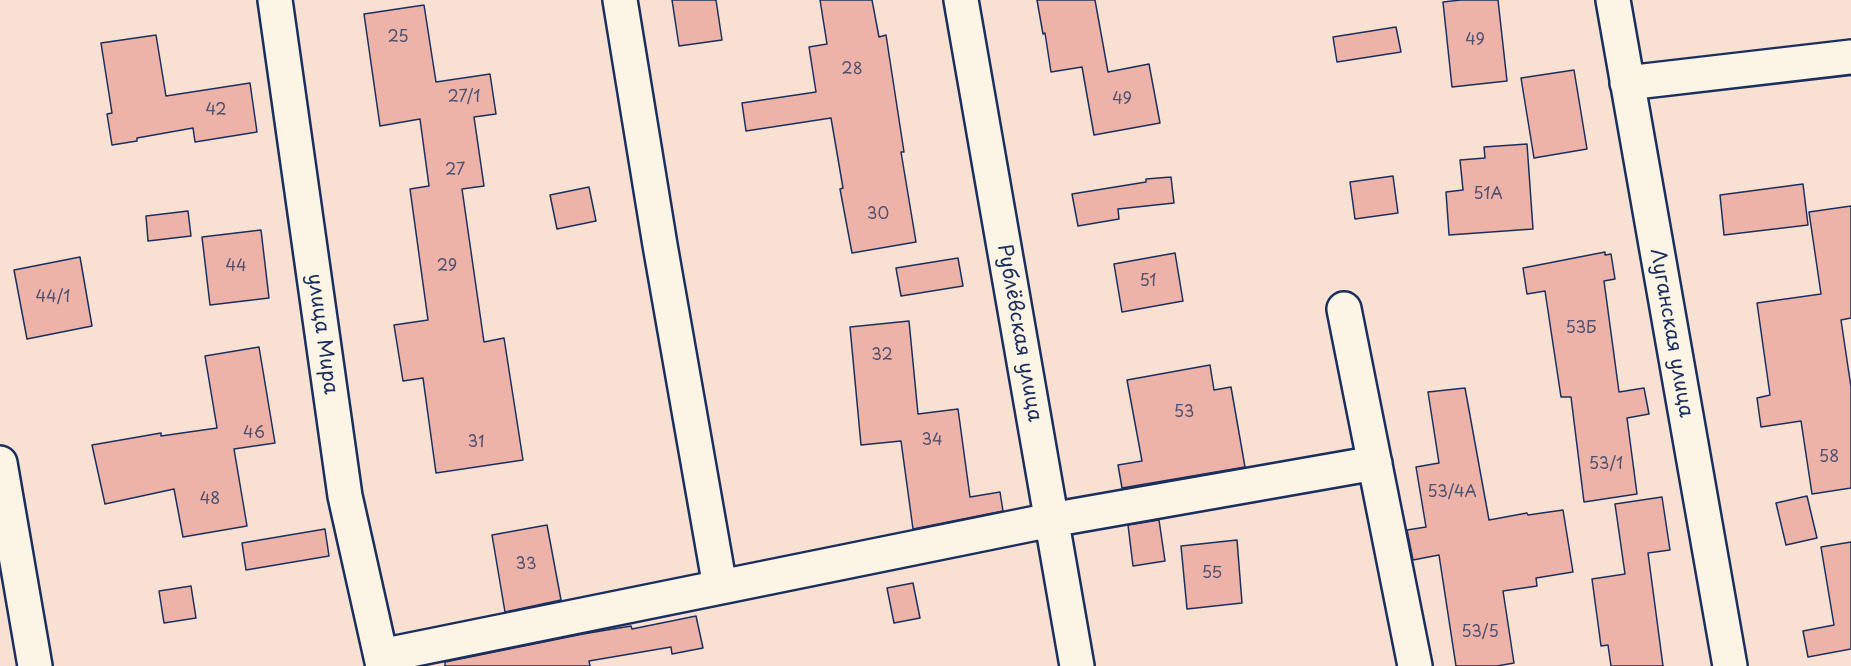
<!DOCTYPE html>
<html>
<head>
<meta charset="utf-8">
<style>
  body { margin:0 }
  canvas { display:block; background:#f8e1d3 }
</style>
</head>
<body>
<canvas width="1851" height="666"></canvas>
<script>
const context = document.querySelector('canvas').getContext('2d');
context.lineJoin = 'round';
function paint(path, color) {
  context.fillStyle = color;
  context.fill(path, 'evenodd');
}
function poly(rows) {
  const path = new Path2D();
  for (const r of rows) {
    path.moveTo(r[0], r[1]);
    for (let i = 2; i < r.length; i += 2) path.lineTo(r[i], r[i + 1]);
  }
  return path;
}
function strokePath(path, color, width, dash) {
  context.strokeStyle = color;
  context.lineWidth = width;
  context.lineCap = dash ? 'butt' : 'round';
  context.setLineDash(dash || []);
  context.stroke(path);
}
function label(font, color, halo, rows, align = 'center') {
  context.font = font + ' "Playpen Sans",sans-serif';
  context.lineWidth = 4.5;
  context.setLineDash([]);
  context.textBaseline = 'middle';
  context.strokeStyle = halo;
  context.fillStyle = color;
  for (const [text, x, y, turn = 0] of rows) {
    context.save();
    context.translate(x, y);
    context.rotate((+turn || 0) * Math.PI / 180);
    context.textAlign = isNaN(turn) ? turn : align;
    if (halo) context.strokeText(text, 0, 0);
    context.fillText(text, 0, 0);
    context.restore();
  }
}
const building = poly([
  [672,0,716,0,722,40,679,46,672,0],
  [820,0,872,0,879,37,886,35,904,152,901,152,916,242,852,253,840,189,843,188,831,118,746,131,742,103,816,92,809,47,827,44,820,0],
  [1037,0,1095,0,1108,72,1149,64,1160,123,1094,135,1082,67,1051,72,1045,33,1043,34,1037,0],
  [1461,0,1498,0,1507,81,1452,87,1443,2,1461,0],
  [424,5,436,82,490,74,496,114,474,117,484,186,462,189,484,342,504,338,523,460,436,473,423,378,403,381,394,325,428,320,410,189,429,186,420,119,380,126,364,14,424,5],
  [1396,27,1401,52,1337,62,1333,37,1396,27],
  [156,35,166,96,250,83,257,132,195,142,193,128,137,138,137,141,112,145,107,114,112,113,101,43,156,35],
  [1574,70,1587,149,1534,158,1521,78,1574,70],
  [1527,144,1533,229,1449,235,1446,192,1463,190,1460,160,1485,158,1484,147,1527,144],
  [1393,176,1398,213,1355,219,1350,182,1393,176],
  [1171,177,1174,203,1118,209,1119,219,1078,226,1072,194,1146,182,1146,179,1171,177],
  [1803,184,1808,225,1724,235,1720,195,1803,184],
  [589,187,596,221,557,229,550,195,589,187],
  [1851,206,1851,318,1841,320,1851,387,1851,488,1812,494,1801,421,1761,427,1757,398,1770,395,1757,303,1821,294,1809,212,1851,206],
  [188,211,191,236,148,241,146,216,188,211],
  [261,230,269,298,210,305,202,237,261,230],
  [1605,252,1605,255,1611,254,1615,279,1604,281,1619,392,1644,388,1649,414,1627,418,1637,494,1584,502,1571,397,1561,397,1545,291,1527,294,1523,268,1605,252],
  [1175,253,1183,301,1122,312,1114,264,1175,253],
  [80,257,92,326,27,339,14,270,80,257],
  [958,258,963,286,901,296,896,268,958,258],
  [909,321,918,414,958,409,970,497,1000,492,1003,511,913,529,901,441,861,445,850,327,909,321],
  [259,347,275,443,234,449,247,526,183,537,174,489,105,504,92,445,161,433,161,436,217,428,205,356,259,347],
  [1210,365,1214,390,1231,387,1245,467,1122,488,1118,465,1142,461,1127,380,1210,365],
  [1465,388,1489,520,1527,513,1528,515,1563,510,1573,572,1536,578,1537,586,1503,591,1514,663,1497,666,1456,666,1439,555,1413,560,1407,530,1426,527,1416,467,1439,463,1428,392,1465,388],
  [1807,496,1817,538,1786,545,1776,503,1807,496],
  [1662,497,1670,550,1648,553,1663,666,1611,666,1608,645,1601,646,1592,579,1625,574,1615,504,1662,497],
  [1159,520,1165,561,1133,566,1128,525,1159,520],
  [547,525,561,600,505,612,492,535,547,525],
  [325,529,329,556,246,570,242,543,325,529],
  [1237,540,1242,603,1187,609,1181,546,1237,540],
  [1851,542,1851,649,1808,657,1803,631,1834,625,1821,547,1851,542],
  [913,583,920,618,894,623,887,588,913,583],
  [191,586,196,618,164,623,159,591,191,586],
  [696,616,703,648,672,654,671,647,589,661,590,666,445,666,445,662,583,634,631,626,632,629,696,616]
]);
paint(building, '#edb3a9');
strokePath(building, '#1b2f5e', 1.5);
const minor = poly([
  [275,0,345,496,383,666],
  [620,0,660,245,720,587],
  [961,0,1077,666],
  [1613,0,1730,666],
  [1627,83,1851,57],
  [1344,309,1415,666],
  [0,463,35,666],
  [381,656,1051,520,1375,463]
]);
strokePath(minor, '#1b2f5e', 38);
strokePath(minor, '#fcf5e5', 33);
label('16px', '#505071', null, [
  ["25",398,38],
  ["49",1475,41],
  ["28",852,70],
  ["27/1",464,98],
  ["49",1122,100],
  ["42",216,111],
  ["27",455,171],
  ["51А",1488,195],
  ["30",878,215],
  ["44",236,267],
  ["29",447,267],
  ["51",1148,282],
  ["44/1",53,298],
  ["53Б",1581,329],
  ["32",882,356],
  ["53",1184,413],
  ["46",254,434],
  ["34",932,441],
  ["31",476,443],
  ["58",1829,458],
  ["53/1",1606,465],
  ["53/4А",1452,493],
  ["48",210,500],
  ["33",526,565],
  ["55",1212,574],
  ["53/5",1480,633]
]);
label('20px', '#1b2f5e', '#fcf5e5', [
  ["Рублёвская улица",1019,333,80],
  ["Луганская улица",1671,333,80],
  ["улица Мира",322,334,82]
]);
</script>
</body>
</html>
